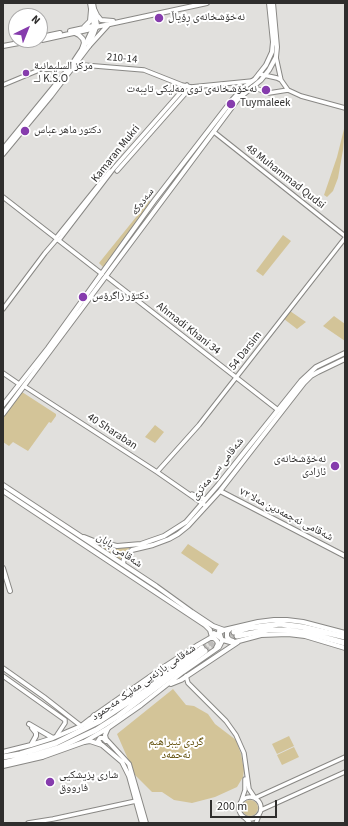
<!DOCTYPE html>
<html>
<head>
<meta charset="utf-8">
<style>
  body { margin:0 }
  #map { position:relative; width:348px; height:826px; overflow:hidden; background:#e1e0dd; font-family:"Source Sans 3",sans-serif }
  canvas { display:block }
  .frame { position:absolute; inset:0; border:4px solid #2f2e2d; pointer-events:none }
  .north { position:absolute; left:8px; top:8px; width:40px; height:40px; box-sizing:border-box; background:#fff; border:1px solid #acabab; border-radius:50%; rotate:43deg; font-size:11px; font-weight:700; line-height:16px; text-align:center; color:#2f2e2d }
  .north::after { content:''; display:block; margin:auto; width:14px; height:18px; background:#863cad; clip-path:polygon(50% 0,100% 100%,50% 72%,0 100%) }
  .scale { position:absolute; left:210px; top:800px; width:67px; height:18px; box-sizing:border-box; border:2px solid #2f2e2d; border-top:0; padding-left:5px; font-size:12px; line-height:14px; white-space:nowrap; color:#2f2e2d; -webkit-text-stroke:3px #fff; paint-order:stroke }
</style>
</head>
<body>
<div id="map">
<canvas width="348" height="826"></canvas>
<div class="frame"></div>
<div class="north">N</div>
<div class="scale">200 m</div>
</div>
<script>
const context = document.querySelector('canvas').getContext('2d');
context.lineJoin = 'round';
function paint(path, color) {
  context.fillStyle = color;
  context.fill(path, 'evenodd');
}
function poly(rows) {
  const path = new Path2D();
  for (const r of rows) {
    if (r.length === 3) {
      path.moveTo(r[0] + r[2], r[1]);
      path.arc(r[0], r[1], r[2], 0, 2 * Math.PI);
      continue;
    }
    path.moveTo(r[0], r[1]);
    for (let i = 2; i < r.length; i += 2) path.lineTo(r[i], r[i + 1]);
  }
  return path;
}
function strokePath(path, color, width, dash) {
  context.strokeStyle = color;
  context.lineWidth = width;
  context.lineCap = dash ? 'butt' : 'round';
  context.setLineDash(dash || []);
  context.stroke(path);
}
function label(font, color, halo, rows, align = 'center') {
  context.font = font + ' "Source Sans 3","Noto Naskh Arabic",sans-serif';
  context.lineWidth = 4;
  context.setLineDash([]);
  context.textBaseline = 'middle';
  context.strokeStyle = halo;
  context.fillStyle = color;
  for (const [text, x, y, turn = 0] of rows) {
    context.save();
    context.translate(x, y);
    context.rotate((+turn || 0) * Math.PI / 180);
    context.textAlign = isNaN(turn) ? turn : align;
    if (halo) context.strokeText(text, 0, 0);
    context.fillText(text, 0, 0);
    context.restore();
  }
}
paint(poly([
  [345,125,343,150,338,178,333,191,327,197,324,195,337,157],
  [149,201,152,202,103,267,99,263],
  [283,235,291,241,263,276,256,271],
  [290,311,306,322,297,329,284,319],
  [334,316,345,324,345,341,323,326],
  [22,392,56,414,56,416,51,423,49,422,28,451,13,442,9,446,3,442,3,417],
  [155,425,164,432,155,443,145,437],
  [92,544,111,547,129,547,129,549,123,554,120,562],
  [188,544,219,564,212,574,181,553],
  [173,689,186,705,194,706,208,714,215,724,236,740,241,754,244,770,243,777,237,787,215,797,192,803,174,800,162,792,152,792,135,775,117,734],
  [289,736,294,746,277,754,272,744],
  [294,747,299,757,282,765,277,755],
  [250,808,8]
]), '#d3c498');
strokePath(poly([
  [100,728,105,716,115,708],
  [99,735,101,740,108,746]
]), '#bdbcba', 4, [4, 2]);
strokePath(poly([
  [202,648,219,638,234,632],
  [205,651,223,641,237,636]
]), '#bdbcba', 5, [5, 2.5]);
const tertiary = poly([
  [276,57,281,80],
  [78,61,83,65,144,70,182,85,191,87,252,81],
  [259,74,277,78,281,80,288,90,301,96,345,108],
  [3,85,39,70,70,67],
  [252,87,269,93,288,90],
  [214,132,345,236],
  [117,171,191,87],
  [3,197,102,274],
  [56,238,110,171],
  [59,240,114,168,187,85],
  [106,276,278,410],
  [3,309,45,253,57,239],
  [3,373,19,384],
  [24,386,157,472,206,506],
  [157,472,199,425,345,238],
  [192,494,201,498,206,499],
  [3,668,44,697,81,726],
  [3,676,65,720,65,723,57,735],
  [186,676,188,683,226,721,236,735,244,753,249,789,255,798,345,757],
  [250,808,11],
  [241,802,245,790,245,779],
  [261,810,345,772],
  [245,818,250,823],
  [28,823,53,819,136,801],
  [256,823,259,815]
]);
const secondary = poly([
  [3,149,70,67,86,43,94,26,90,3],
  [3,154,51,96,89,46,97,25,93,3],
  [3,405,48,348,154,201,232,100,243,88,255,79,266,65,272,52,273,42,269,3],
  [3,414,238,99,261,80,269,70,276,57,277,47,273,3],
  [220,491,345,556],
  [84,537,94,541,117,546,141,544,164,536,186,522,218,485,301,381,316,367,345,353],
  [123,564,124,558,132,550,153,545,169,539,178,534,188,526,220,491,304,383,311,376,318,372,345,359],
  [3,568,10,591],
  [115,708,160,674,169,672],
  [29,724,53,738],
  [108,728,105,735,106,739,129,764,146,823],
  [84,742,90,741,102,745,122,762,129,776,142,823],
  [100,743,98,741,100,738,103,738,106,741],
  [31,745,36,736,36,733,32,728],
  [3,752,31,745,53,738,81,726,90,719],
  [3,766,42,757]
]);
const primary = poly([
  [94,9,97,15,101,20,113,21],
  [84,27,90,21,91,10],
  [70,31,93,26],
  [75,33,79,35,83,39,84,43,82,49],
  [41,37,60,33],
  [42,40,87,30,96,27,207,3],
  [3,46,35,40],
  [89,46,109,24],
  [3,485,156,586,192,612,213,626,224,630],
  [3,491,205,625,210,630,212,637],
  [230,629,227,632,227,637,230,640,233,641],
  [214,633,223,640,230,642,235,642,261,635,288,634,305,636,345,648],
  [210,638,214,638,217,641,218,644,216,648],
  [171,684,181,680,238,642],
  [94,716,164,667,198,645,224,630,258,622,274,620,287,620,303,622,345,633],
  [42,757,84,742,108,728,141,705,183,672,219,647,222,641,219,631]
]);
const trunk = poly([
  [234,632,248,628,280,624,303,627,345,637],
  [237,636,268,630,287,630,308,633,345,643],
  [85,728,94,716],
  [3,757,20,754,56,743,100,721,145,691,202,648],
  [3,763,28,757,58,748,96,730,118,716,205,651]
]);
strokePath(tertiary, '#898885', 5.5);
strokePath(secondary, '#898885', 6);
strokePath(primary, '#898885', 6);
strokePath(trunk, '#898885', 7);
strokePath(tertiary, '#fff', 3.5);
strokePath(secondary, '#fff', 4);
strokePath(primary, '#fff', 4);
strokePath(trunk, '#fff', 5);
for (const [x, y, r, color] of [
  [159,18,5,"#863cad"],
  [26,73,4,"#863cad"],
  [266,90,5,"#863cad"],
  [231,104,5,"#863cad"],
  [25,131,5,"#863cad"],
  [83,297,5,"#863cad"],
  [335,466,5,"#863cad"],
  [50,782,5,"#863cad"]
]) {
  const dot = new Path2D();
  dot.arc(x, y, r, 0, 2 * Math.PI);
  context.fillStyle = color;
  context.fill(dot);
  strokePath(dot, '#fff', 1.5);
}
label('11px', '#2f2e2d', '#fff', [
  ["نەخۆشخانەی ڕۆیاڵ",168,18],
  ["مرکز السلیمانیة",34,67],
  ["لــ K.S.O",34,80],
  ["نەخۆشخانەی توی مەلیكی تایبەت",257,90,"right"],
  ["Tuymaleek",240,104],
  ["دكتور ماهر عباس",34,131],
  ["دکتۆر زاگرۆس",92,297],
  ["نەخۆشخانەی",326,460,"right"],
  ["ئازادی",326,473,"right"],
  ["شاری پزیشکیی",59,776],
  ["فارووق",59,789]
], 'left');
label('11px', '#2f2e2d', '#fff', [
  ["210-14",122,59,5],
  ["Kamaran Mukri",116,154,-51],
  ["48 Muhammad Qudsi",285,177,38],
  ["سەدەکە",143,202,-53],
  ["Ahmadi Khani 34",188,329,38],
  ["54 Darsim",246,351,-52],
  ["40 Sharaban",112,432,33],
  ["شەقامی سی مەتری",218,469,-51],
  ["شەقامی نەجمەدین مەلا ٧٢",286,515,27],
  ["شەقامی بابان",119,551,34],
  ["شەقامی بازنەیی مەلیک مەحمود",144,683,-35]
]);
label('11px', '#5b4800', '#fff', [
  ["گردی ئیبراھیم",176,743],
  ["ئەحمەد",176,756]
]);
</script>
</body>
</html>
